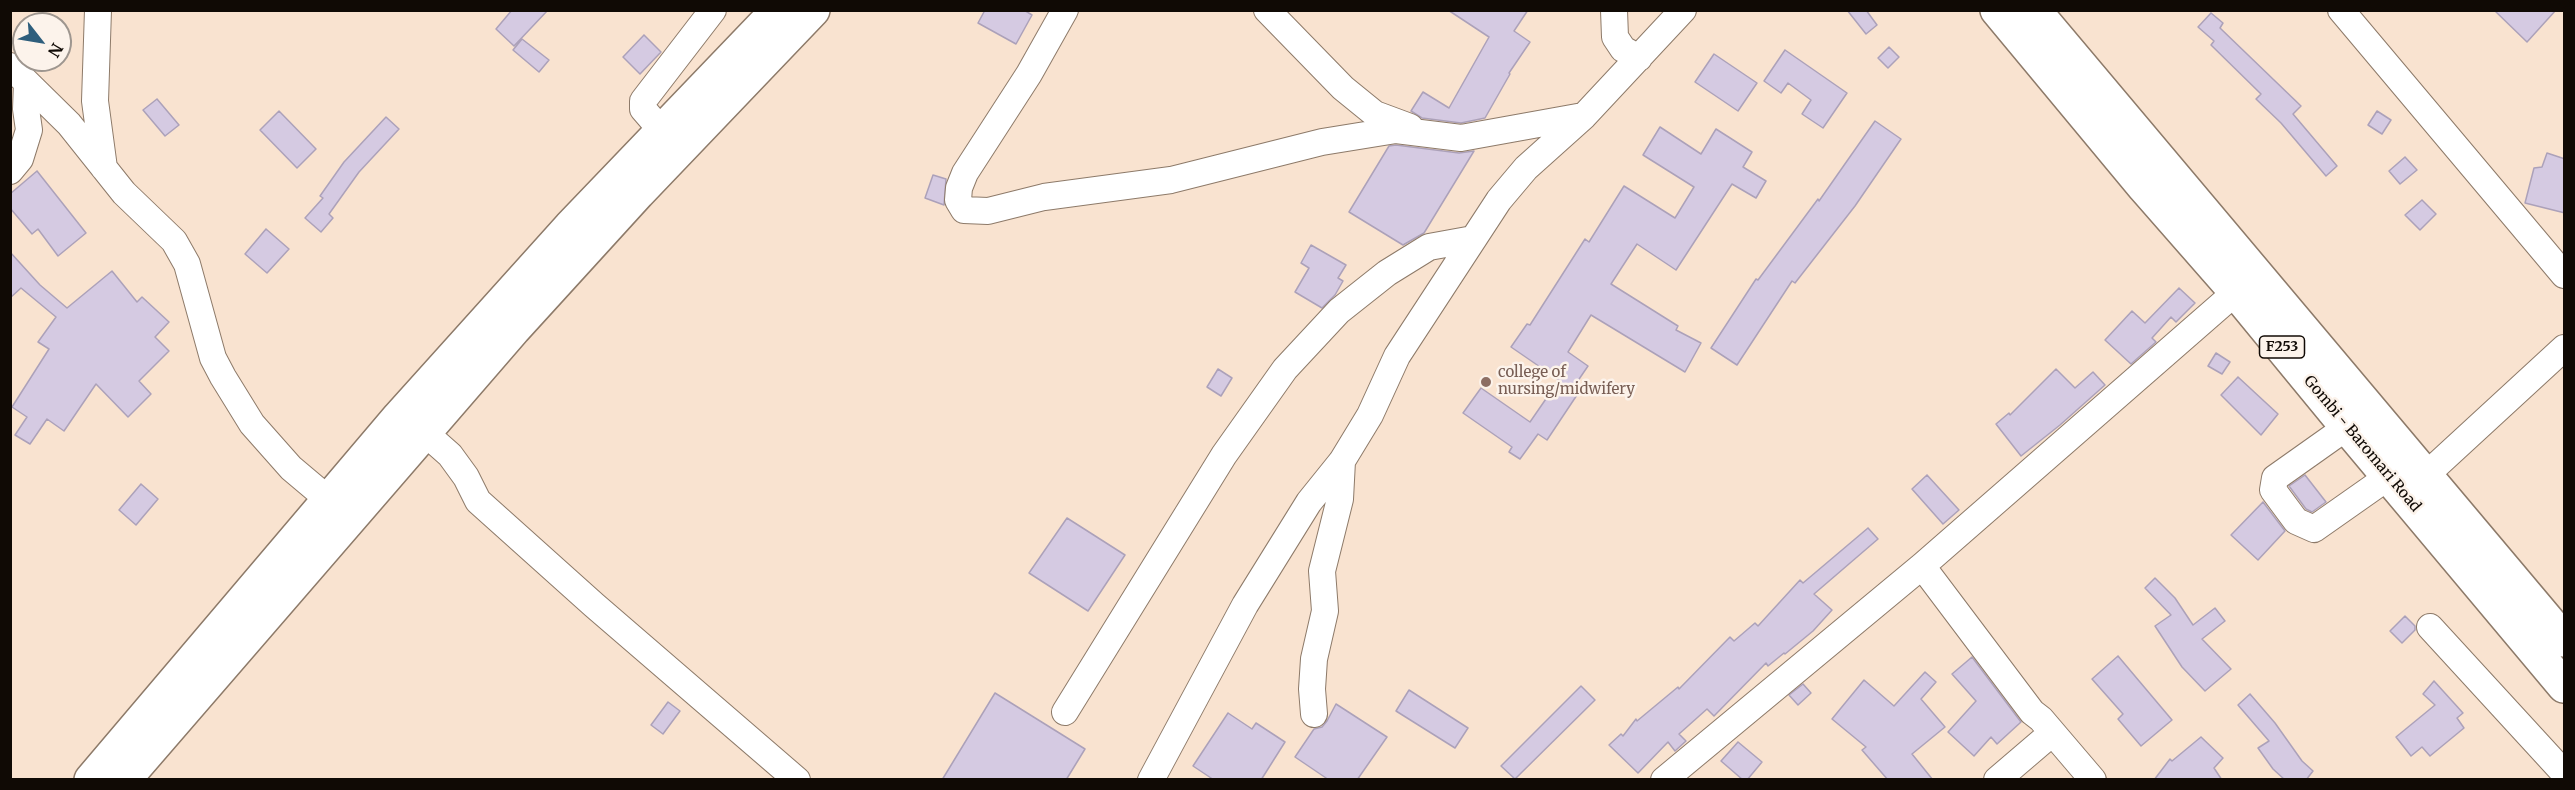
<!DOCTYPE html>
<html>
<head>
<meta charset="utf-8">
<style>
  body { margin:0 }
  #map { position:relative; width:2575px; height:790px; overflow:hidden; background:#f9e3d0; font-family:Merriweather,serif }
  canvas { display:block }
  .frame { position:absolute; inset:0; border:12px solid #100a05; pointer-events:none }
  .north { position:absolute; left:12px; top:12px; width:60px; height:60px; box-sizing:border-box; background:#fcf3eb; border:2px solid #9e968f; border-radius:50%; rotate:121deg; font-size:16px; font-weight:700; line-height:24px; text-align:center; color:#100a05 }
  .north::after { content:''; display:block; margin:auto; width:21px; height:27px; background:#2e5e7c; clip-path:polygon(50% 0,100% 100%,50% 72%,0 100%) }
</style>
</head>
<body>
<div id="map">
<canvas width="2575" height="790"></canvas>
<div class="frame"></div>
<div class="north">N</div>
</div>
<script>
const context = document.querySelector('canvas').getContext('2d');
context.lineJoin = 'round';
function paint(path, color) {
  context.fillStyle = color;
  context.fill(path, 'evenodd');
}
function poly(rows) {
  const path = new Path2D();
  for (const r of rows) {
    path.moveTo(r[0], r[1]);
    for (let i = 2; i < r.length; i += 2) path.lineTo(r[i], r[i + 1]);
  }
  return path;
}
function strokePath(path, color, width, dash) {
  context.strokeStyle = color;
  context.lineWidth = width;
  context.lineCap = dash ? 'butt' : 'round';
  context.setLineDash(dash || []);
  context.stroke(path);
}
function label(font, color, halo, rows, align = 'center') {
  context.font = font + ' Merriweather,serif';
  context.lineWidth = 5;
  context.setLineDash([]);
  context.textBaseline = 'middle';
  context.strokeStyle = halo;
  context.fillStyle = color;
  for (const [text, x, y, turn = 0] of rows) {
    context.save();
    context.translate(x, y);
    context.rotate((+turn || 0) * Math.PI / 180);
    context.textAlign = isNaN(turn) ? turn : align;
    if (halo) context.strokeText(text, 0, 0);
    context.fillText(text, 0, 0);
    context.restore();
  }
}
const building = poly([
  [512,10,548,10,514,46,496,29,512,10],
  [985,10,1024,10,1032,15,1016,44,978,23,985,10],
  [1448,10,1528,10,1514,31,1530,42,1509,73,1510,74,1485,118,1461,123,1422,118,1411,111,1423,92,1449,108,1489,37,1448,10],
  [1847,10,1866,10,1877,25,1866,34,1847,10],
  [2494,10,2556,10,2527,42,2494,10],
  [2211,13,2223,23,2220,28,2301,106,2293,114,2337,166,2326,176,2281,123,2256,99,2261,94,2211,45,2214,41,2198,27,2211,13],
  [644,35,661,52,640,74,623,57,644,35],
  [522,39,549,60,539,72,513,50,522,39],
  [1889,47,1899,57,1888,68,1878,58,1889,47],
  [1785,50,1847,93,1823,128,1802,114,1811,100,1788,83,1781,93,1764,81,1785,50],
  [1714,54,1757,83,1738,111,1695,82,1714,54],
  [157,99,179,125,165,136,143,110,157,99],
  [279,111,316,149,297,168,260,130,279,111],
  [2377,111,2391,120,2382,134,2368,125,2377,111],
  [386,117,399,129,359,172,329,214,333,218,321,232,305,218,323,198,320,196,344,162,386,117],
  [1875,121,1901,139,1855,206,1795,283,1792,281,1737,365,1711,348,1756,279,1758,280,1818,199,1819,201,1875,121],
  [1660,127,1701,154,1716,129,1752,152,1743,167,1766,181,1756,198,1732,184,1676,270,1637,244,1611,284,1678,326,1676,330,1701,343,1685,372,1591,315,1568,352,1588,366,1573,388,1579,392,1547,440,1538,434,1520,459,1509,452,1512,447,1463,413,1481,388,1530,422,1559,380,1511,347,1527,324,1530,325,1585,239,1589,242,1624,186,1675,218,1694,187,1643,155,1660,127],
  [1396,145,1459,153,1474,151,1424,233,1403,245,1349,212,1389,146,1396,145],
  [2547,153,2565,159,2565,213,2525,203,2534,168,2542,167,2547,153],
  [2405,157,2417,170,2400,184,2389,171,2405,157],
  [37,171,86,233,58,256,38,229,32,234,10,208,10,194,37,171],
  [933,175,946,179,944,205,925,198,933,175],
  [2422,200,2436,214,2420,230,2405,215,2422,200],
  [266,229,289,249,267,273,245,254,266,229],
  [1311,245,1346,265,1338,278,1343,281,1335,295,1322,308,1295,292,1309,268,1301,263,1311,245],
  [10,252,40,285,67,308,112,271,137,302,142,297,169,322,155,337,169,351,139,381,151,394,128,417,96,384,64,431,47,419,30,444,15,435,27,417,12,407,49,349,38,342,56,317,21,288,10,298,10,252],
  [2179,288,2195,303,2176,322,2171,317,2152,338,2156,342,2131,364,2105,340,2132,311,2145,323,2179,288],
  [2216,353,2230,362,2222,374,2208,366,2216,353],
  [1218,369,1232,378,1221,396,1207,387,1218,369],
  [2056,369,2075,388,2093,372,2105,385,2060,425,2021,456,1996,424,2009,413,2010,415,2056,369],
  [2238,377,2278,414,2261,435,2221,395,2238,377],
  [1927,475,1959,510,1943,524,1912,489,1927,475],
  [2305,475,2326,502,2312,512,2306,509,2289,486,2305,475],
  [141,484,158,499,136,525,119,510,141,484],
  [2263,502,2285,531,2258,560,2231,535,2263,502],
  [1067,518,1125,555,1088,611,1029,573,1067,518],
  [1868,528,1878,539,1814,594,1832,610,1813,631,1785,654,1784,653,1768,666,1766,663,1714,716,1707,709,1679,734,1686,741,1675,751,1668,742,1638,773,1609,745,1621,734,1623,736,1636,719,1637,721,1678,687,1679,689,1730,637,1734,641,1755,623,1758,626,1800,580,1803,583,1868,528],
  [2155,578,2175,598,2193,625,2215,608,2225,621,2202,639,2231,669,2205,691,2182,667,2155,626,2171,615,2145,588,2155,578],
  [2405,616,2415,626,2415,630,2402,643,2390,631,2405,616],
  [2118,656,2172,720,2141,746,2118,719,2123,714,2092,679,2118,656],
  [1972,657,2021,722,1997,744,1991,737,1974,756,1948,732,1976,701,1952,674,1972,657],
  [1925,672,1936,682,1921,699,1945,727,1912,754,1933,780,1888,780,1862,750,1866,747,1832,719,1864,680,1894,706,1925,672],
  [2434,681,2463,713,2457,718,2464,728,2430,756,2422,747,2411,756,2396,737,2435,705,2423,694,2434,681],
  [1803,684,1811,693,1798,705,1789,695,1803,684],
  [1581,686,1595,700,1515,779,1501,766,1581,686],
  [1409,690,1468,728,1455,748,1396,711,1409,690],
  [995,693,1085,749,1066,780,942,780,995,693],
  [2250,694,2275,723,2302,761,2313,771,2306,780,2285,780,2273,769,2258,748,2269,741,2238,705,2250,694],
  [668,702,680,711,663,734,651,725,668,702],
  [1336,704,1387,737,1357,780,1329,780,1295,757,1314,729,1322,727,1327,721,1336,704],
  [1228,713,1252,729,1256,723,1285,742,1261,780,1214,780,1193,766,1228,713],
  [2201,737,2223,758,2214,768,2222,780,2154,780,2170,759,2172,761,2201,737],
  [1738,742,1762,762,1747,780,1743,780,1721,761,1738,742]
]);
paint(building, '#d5cae2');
strokePath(building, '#aca1b9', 1.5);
const minor = poly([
  [98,10,95,101,104,168],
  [1065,10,1029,74,965,173,959,188,958,200,964,210,988,211,1044,197,1171,180,1322,142,1396,130,1461,138,1583,116],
  [1267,10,1343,88,1375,114,1410,127],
  [1614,10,1615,37,1623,49,1639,58],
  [2341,10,2564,275],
  [10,66,69,124,124,193,174,241,187,264,213,358,223,377,252,424,291,468,329,500],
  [662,131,643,109,643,101,713,10],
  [10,171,20,159,29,130,26,109,27,83],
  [2347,427,2275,478,2273,490,2296,521,2314,529,2388,477],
  [424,432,450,455,466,477,478,501,594,605,797,780],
  [2426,475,2564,348],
  [1922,566,2032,712,2041,719,2093,780],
  [2430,627,2564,773],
  [1065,712,1224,455,1285,369,1339,311,1387,273,1429,247,1473,239],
  [1314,714,1312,689,1314,659,1325,611,1322,571,1340,499,1342,461],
  [1151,780,1245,605,1309,502,1342,461,1370,415,1397,356,1499,200,1526,168,1584,116,1683,10],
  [1664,780,1922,566,2236,292],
  [1997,780,2052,733]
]);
const major = poly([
  [1997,10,2144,187,2236,292,2347,427,2564,686],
  [2034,10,2564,640],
  [91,780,399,417,570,227,778,10],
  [124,780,514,329,638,193,813,10]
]);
strokePath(minor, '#8d7a69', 28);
strokePath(major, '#8d7a69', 36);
strokePath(minor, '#fff', 26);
strokePath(major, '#fff', 33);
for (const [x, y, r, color] of [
  [1486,382,6,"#8d6e63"]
]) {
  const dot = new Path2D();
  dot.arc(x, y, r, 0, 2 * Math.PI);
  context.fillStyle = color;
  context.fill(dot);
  strokePath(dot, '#fcf3eb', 2);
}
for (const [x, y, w] of [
  [2282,347,45]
]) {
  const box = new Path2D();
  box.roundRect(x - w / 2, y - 11, w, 22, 4.5);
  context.fillStyle = '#fcf3eb';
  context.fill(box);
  strokePath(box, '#100a05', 1.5);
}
label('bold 14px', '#100a05', null, [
  ["F253",2282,347]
]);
label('15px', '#785e54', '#fcf3eb', [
  ["college of",1498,373],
  ["nursing/midwifery",1498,390]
], 'left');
label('15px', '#100a05', '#fcf3eb', [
  ["Gombi - Baromari Road",2362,444,50]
]);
</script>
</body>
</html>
